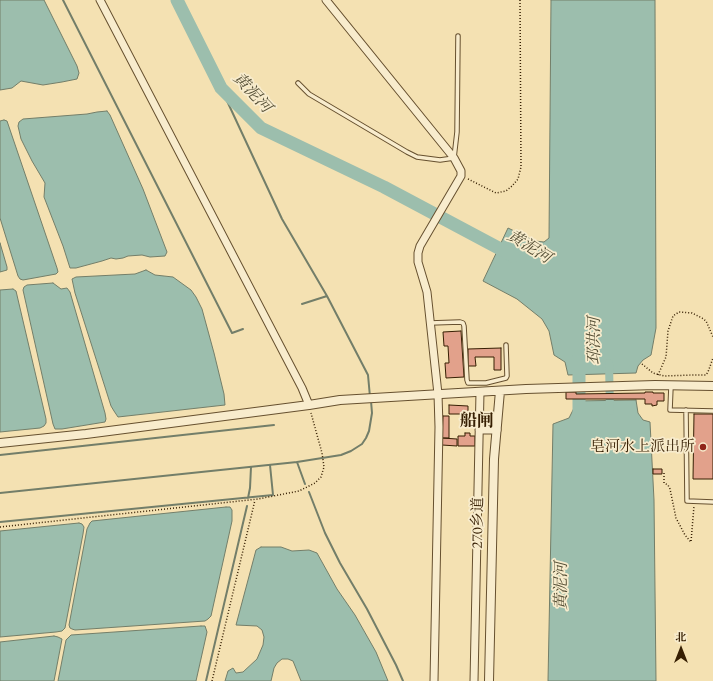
<!DOCTYPE html>
<html>
<head>
<meta charset="utf-8">
<style>
  body { margin:0 }
  #map { position:relative; width:713px; height:681px; overflow:hidden; background:#f4e1b2; font-family:"EB Garamond","Noto Serif SC",serif }
  canvas { display:block }
  .north { position:absolute; left:661px; top:629px; width:40px; height:40px; -webkit-text-stroke:3px #f8eccd; paint-order:stroke; rotate:0deg; font-size:11px; font-weight:700; line-height:16px; text-align:center; color:#361f03 }
  .north::after { content:''; display:block; margin:auto; width:14px; height:18px; background:#361f03; clip-path:polygon(50% 0,100% 100%,50% 72%,0 100%) }
</style>
</head>
<body>
<div id="map">
<canvas width="713" height="681"></canvas>
<div class="north">北</div>
</div>
<script>
const context = document.querySelector('canvas').getContext('2d');
context.lineJoin = 'round';
function paint(path, color) {
  context.fillStyle = color;
  context.fill(path, 'evenodd');
}
function poly(rows) {
  const path = new Path2D();
  for (const r of rows) {
    path.moveTo(r[0], r[1]);
    for (let i = 2; i < r.length; i += 2) path.lineTo(r[i], r[i + 1]);
  }
  return path;
}
function strokePath(path, color, width, dash) {
  context.strokeStyle = color;
  context.lineWidth = width;
  context.lineCap = dash ? 'butt' : 'round';
  context.setLineDash(dash || []);
  context.stroke(path);
}
function label(font, color, halo, rows, align = 'center') {
  context.font = font + ' "EB Garamond","Noto Serif SC",serif';
  context.lineWidth = 3.5;
  context.setLineDash([]);
  context.textBaseline = 'middle';
  context.strokeStyle = halo;
  context.fillStyle = color;
  for (const [text, x, y, turn = 0] of rows) {
    context.save();
    context.translate(x, y);
    context.rotate((+turn || 0) * Math.PI / 180);
    context.textAlign = isNaN(turn) ? turn : align;
    if (halo) context.strokeText(text, 0, 0);
    context.fillText(text, 0, 0);
    context.restore();
  }
}
const water = poly([
  [0,0,44,0,77,66,79,73,77,79,62,82,43,85,21,81,12,88,0,90,0,0],
  [551,0,655,0,656,328,651,355,643,360,638,366,636,373,568,375,565,362,554,355,549,331,542,319,517,299,483,281,508,228,535,241,544,242,549,238,551,0],
  [107,111,110,115,143,189,167,252,165,256,150,257,142,255,128,256,123,258,116,259,111,258,102,261,76,268,70,268,63,246,44,197,45,183,32,161,21,139,18,126,19,122,23,119,87,114,97,112,107,111],
  [4,120,7,121,57,268,58,272,56,274,23,280,20,279,18,276,0,218,0,121,4,120],
  [0,243,7,267,7,270,0,272,0,243],
  [146,270,155,275,173,277,191,290,196,297,202,309,214,353,224,394,225,405,118,417,114,411,111,406,75,293,72,279,76,277,135,274,146,270],
  [53,283,61,289,67,288,70,292,105,413,106,419,105,422,62,429,55,429,53,424,23,290,24,287,27,285,53,283],
  [13,289,16,291,46,419,46,423,44,426,40,428,0,432,0,290,13,289],
  [636,400,638,413,643,420,650,422,654,500,656,681,548,681,553,424,569,418,574,408,574,401,636,400],
  [226,507,230,507,232,510,232,521,211,616,208,619,205,621,75,630,72,629,70,628,69,625,87,529,90,523,92,521,226,507],
  [79,523,82,524,84,527,83,534,65,628,62,631,56,632,0,637,0,531,79,523],
  [261,547,281,547,292,551,309,550,317,553,337,589,355,615,376,652,388,681,301,681,293,661,288,659,282,659,277,663,274,668,271,681,225,681,228,671,233,668,236,673,243,672,257,659,263,645,264,637,262,630,257,626,236,625,256,550,261,547],
  [201,626,205,626,207,632,196,681,58,681,66,640,71,635,201,626],
  [54,636,58,637,62,639,54,681,0,681,0,642,54,636]
]);
paint(water, '#9cbead');
strokePath(water, '#737e69', 1);
strokePath(poly([
  [63,0,232,333,243,329],
  [221,88,282,219,327,296,368,375,370,397],
  [302,304,327,296],
  [0,455,274,425],
  [297,462,305,484],
  [309,492,325,533,340,563,367,609,396,665,403,681],
  [0,493,297,462,341,455,351,451,362,444,366,438,369,431,372,413,371,401],
  [248,498,250,488,251,467],
  [0,522,273,495,270,465],
  [206,681,247,506]
]), '#737e69', 2);
strokePath(poly([
  [609,363,610,411]
]), '#9cbead', 8);
strokePath(poly([
  [177,0,221,88,261,128,384,187,506,252,513,256],
  [579,357,579,419]
]), '#9cbead', 13);
const building = poly([
  [461,331,464,377,446,378,445,363,449,363,448,346,444,346,443,332,461,331],
  [501,348,501,370,494,370,494,357,475,357,476,366,468,366,468,349,501,348],
  [566,392,576,392,576,394,645,393,645,392,653,392,653,393,664,393,664,401,657,401,657,405,652,406,652,404,645,404,645,399,566,399,566,392],
  [449,405,468,406,468,414,449,414,449,405],
  [694,414,713,414,713,479,693,479,694,414],
  [469,415,475,415,475,427,469,427,469,415],
  [443,416,449,416,449,438,442,438,443,416],
  [465,433,470,433,470,436,475,436,475,446,458,446,458,436,465,436,465,433],
  [442,438,457,439,457,446,442,445,442,438],
  [653,469,662,469,662,474,653,474,653,469]
]);
paint(building, '#e2a18b');
strokePath(building, '#361f03', 1);
const service = poly([
  [298,83,309,94,407,152,417,157,440,160,454,158,457,132,458,36],
  [430,323,460,322,463,323,464,326,467,380,468,383,486,383,506,378,507,376,506,345],
  [671,386,670,410,713,411],
  [686,410,687,501,713,502]
]);
const minor = poly([
  [100,0,302,388,309,405],
  [326,0,454,158,461,171,461,176,420,246,418,253,418,262,427,292,438,394,439,427,434,681],
  [479,430,497,430],
  [474,681,480,392]
]);
const tertiary = poly([
  [0,443,86,434,309,405,340,400,526,389,655,385,713,386],
  [489,681,494,459,500,391]
]);
strokePath(service, '#66502f', 5.5);
strokePath(minor, '#66502f', 9);
strokePath(tertiary, '#66502f', 10);
strokePath(poly([
  [468,179,496,193,506,191,512,186,518,179,521,167,520,0],
  [642,364,653,373,664,376,693,375,706,375,708,372,713,358],
  [658,375,666,357,668,331,673,316,679,312,692,313,702,318,706,321,713,337],
  [664,473,664,483,668,485,670,489,676,518,685,535,690,541,691,542,694,506],
  [0,527,258,499,299,491,315,483,321,477,324,467,322,453,311,413],
  [212,681,255,500]
]), '#361f03', 1.5, [1, 2]);
strokePath(service, '#f8eccd', 3.5);
strokePath(minor, '#f8eccd', 7);
strokePath(tertiary, '#f8eccd', 8);
for (const [x, y, r, color] of [
  [703,447,4,"#8f2418"]
]) {
  const dot = new Path2D();
  dot.arc(x, y, r, 0, 2 * Math.PI);
  context.fillStyle = color;
  context.fill(dot);
  strokePath(dot, '#f8eccd', 1.5);
}
label('15px', '#361f03', '#f8eccd', [
  ["皂河水上派出所",695,447]
], 'right');
label('15px', '#361f03', '#f8eccd', [
  ["270乡道",478,523,-89]
]);
label('italic 16px', '#554f36', '#f8eccd', [
  ["黄泥河",252,93,47],
  ["黄泥河",529,247,32],
  ["邳洪河",595,341,-90],
  ["黄泥河",562,586,-90]
]);
label('bold 17px', '#361f03', '#f8eccd', [
  ["船闸",477,421]
]);
</script>
</body>
</html>
